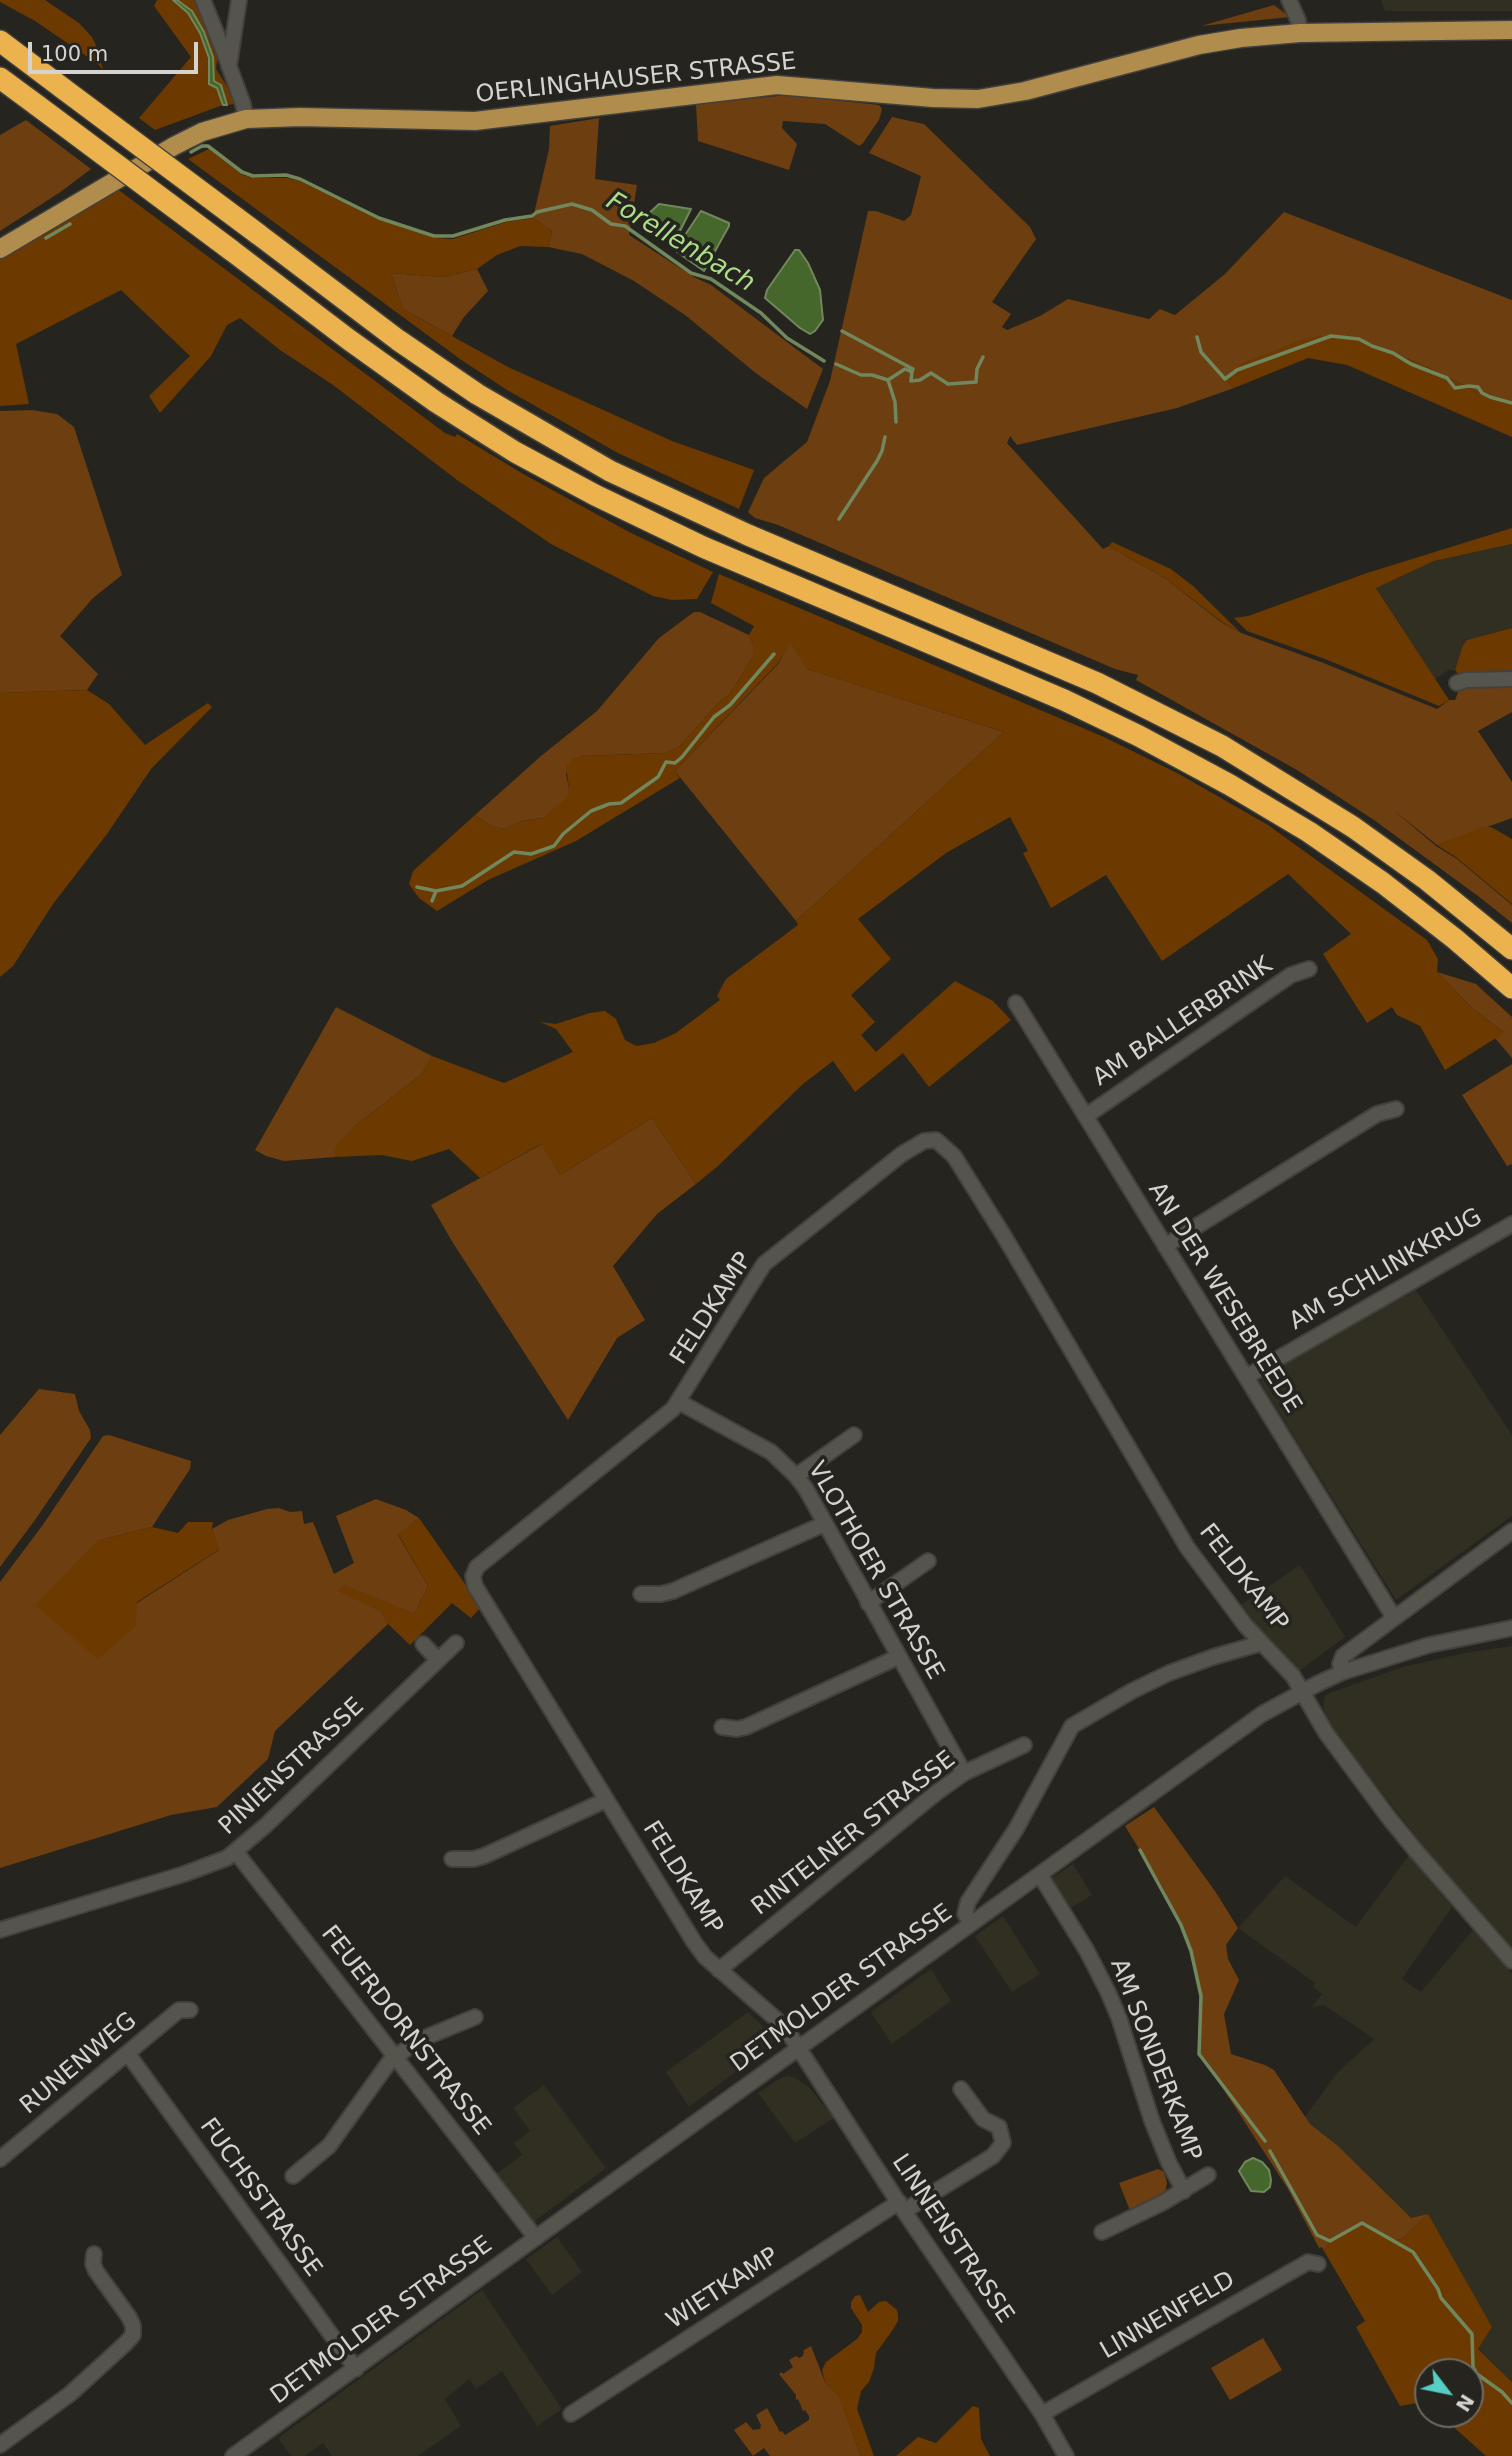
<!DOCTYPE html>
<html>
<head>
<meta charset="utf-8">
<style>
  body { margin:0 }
  #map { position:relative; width:1512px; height:2456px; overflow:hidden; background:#26241f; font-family:"DejaVu Sans",sans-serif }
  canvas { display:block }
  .north { position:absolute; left:1414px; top:2358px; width:70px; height:70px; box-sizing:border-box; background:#26241f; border:2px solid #6c6a66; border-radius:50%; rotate:122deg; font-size:19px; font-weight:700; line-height:28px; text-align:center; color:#d4d3d0 }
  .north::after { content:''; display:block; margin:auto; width:24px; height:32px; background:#55cec4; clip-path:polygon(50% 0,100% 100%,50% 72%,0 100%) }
  .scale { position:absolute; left:28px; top:42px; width:170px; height:32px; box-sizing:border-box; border:4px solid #d4d3d0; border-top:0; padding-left:9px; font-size:21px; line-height:24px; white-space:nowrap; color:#d4d3d0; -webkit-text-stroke:5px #26241f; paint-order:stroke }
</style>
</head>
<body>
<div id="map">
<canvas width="1512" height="2456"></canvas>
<div class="north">N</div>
<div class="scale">100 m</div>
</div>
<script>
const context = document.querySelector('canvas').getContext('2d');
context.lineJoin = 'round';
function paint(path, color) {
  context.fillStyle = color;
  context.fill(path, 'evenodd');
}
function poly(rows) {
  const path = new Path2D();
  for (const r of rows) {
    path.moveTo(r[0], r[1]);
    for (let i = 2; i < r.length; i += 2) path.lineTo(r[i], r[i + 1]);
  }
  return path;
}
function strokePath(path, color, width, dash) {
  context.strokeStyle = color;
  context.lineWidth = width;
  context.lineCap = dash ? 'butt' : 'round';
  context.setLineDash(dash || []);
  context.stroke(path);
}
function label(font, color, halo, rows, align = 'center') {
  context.font = font + ' "DejaVu Sans",sans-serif';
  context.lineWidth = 7;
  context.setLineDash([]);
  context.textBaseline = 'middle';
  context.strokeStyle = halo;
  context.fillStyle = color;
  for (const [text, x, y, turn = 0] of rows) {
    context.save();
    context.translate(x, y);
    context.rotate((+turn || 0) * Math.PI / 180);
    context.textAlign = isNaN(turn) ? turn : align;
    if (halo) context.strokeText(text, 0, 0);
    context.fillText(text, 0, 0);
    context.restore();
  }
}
paint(poly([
  [1381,0,1512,0,1512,11,1385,11],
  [1512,544,1512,628,1467,640,1463,645,1455,670,1449,670,1435,679,1376,587,1434,561],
  [1416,1290,1512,1435,1512,1516,1396,1600,1260,1382,1262,1377],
  [1300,1565,1345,1637,1299,1671,1256,1629,1238,1607],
  [1512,1646,1512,1949,1422,1844,1364,1770,1326,1719,1323,1703,1326,1695,1332,1692,1403,1667,1465,1653],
  [1409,1855,1452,1907,1402,1979,1421,1992,1473,1930,1512,1974,1512,2382,1478,2348,1492,2327,1411,2219,1337,2145,1310,2124,1305,2117,1337,2073,1374,2039,1324,2005,1312,2007,1322,1994,1313,1987,1315,1983,1238,1928,1285,1876,1356,1927],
  [1073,1864,1092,1895,1069,1909,1052,1878],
  [1003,1916,1040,1974,1012,1992,975,1936],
  [931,1969,951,2001,892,2044,871,2012],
  [748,2012,774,2037,775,2042,689,2107,666,2072],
  [788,2076,795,2078,808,2086,834,2118,795,2143,758,2093,781,2078],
  [544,2085,606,2168,532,2223,496,2174,522,2155,514,2143,530,2131,513,2108],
  [557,2237,582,2272,552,2295,526,2259],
  [482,2290,562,2409,537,2426,502,2371,476,2389,469,2379,445,2399,461,2426,418,2456,332,2456,323,2443,305,2456,291,2456,278,2438]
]), '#312e22');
paint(poly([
  [1274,5,1290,17,1201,26],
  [788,95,879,105,882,109,881,113,879,120,863,143,859,146,825,124,783,121,782,128,797,144,789,170,698,141,696,104],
  [892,117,924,124,1030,227,1036,239,992,302,1011,314,1002,327,1007,330,1040,316,1068,299,1149,319,1160,309,1175,315,1225,274,1284,212,1512,300,1512,403,1480,393,1420,364,1364,341,1225,378,1234,388,1177,408,1017,445,1010,436,1007,443,1103,549,1109,546,1166,579,1221,622,1241,633,1321,662,1437,709,1449,700,1455,700,1459,690,1464,686,1512,684,1512,712,1478,731,1512,782,1512,818,1437,845,1391,808,1436,846,1457,859,1512,905,1512,923,1478,896,1374,820,1297,770,1136,680,1138,675,1115,669,778,525,755,518,748,512,764,478,807,442,830,381,868,211,876,211,904,221,911,215,921,176,869,153],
  [599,118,595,179,637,185,629,235,694,277,711,285,823,369,807,409,757,374,685,315,634,281,582,254,548,247,552,231,533,218,549,149,550,126],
  [26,120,91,169,59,193,0,231,0,135],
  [477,269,488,291,464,317,452,336,403,309,391,273,442,277],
  [32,410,57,414,74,427,122,575,93,598,60,636,98,674,87,690,0,693,0,411],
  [694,612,700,612,749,635,753,644,753,656,730,694,720,701,679,747,666,753,584,756,573,759,566,774,569,788,568,798,543,818,522,821,505,829,493,827,475,815,541,756,597,711,659,638],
  [790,642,808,669,1004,732,796,921,675,771,778,664],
  [1437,972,1476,984,1512,1017,1512,1058,1495,1038,1503,1032,1471,1007],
  [336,1007,432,1056,422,1074,355,1126,335,1151,335,1157,284,1161,266,1156,255,1150],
  [1512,1064,1512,1164,1507,1166,1462,1095],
  [652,1118,696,1184,657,1214,613,1266,645,1320,617,1338,568,1420,453,1243,431,1205,542,1144,560,1175],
  [39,1389,75,1394,79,1411,90,1430,91,1438,35,1520,0,1567,0,1435],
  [109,1435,191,1461,190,1469,152,1527,97,1541,137,1603,219,1550,212,1529,228,1520,267,1509,279,1508,290,1512,302,1511,304,1524,313,1522,334,1574,354,1563,336,1516,376,1499,406,1510,419,1518,398,1535,428,1586,414,1614,345,1586,339,1590,382,1612,388,1624,275,1731,268,1759,217,1807,171,1815,0,1868,0,1582,42,1526,103,1436],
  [1154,1807,1215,1891,1238,1928,1226,1945,1228,1959,1239,1980,1224,2014,1231,2054,1265,2065,1274,2070,1310,2124,1337,2145,1411,2218,1428,2214,1404,2237,1394,2242,1330,2241,1324,2251,1322,2247,1319,2248,1288,2189,1200,2053,1201,1995,1191,1951,1181,1925,1162,1886,1125,1826],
  [1158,2169,1164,2172,1167,2183,1165,2192,1131,2213,1119,2183],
  [1263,2338,1282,2370,1230,2400,1211,2368],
  [811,2346,825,2382,839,2396,861,2456,770,2456,764,2448,753,2456,734,2430,746,2422,753,2430,760,2429,761,2425,756,2415,767,2408,780,2432,782,2431,785,2435,809,2420,809,2416,805,2410,803,2411,798,2399,796,2400,796,2395,779,2374,782,2372,783,2374,793,2367,789,2360,796,2356,799,2358,803,2356,804,2350]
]), '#6d3e0f');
paint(poly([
  [0,0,45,0,79,23,92,37,98,50,103,70,98,64,35,21,0,2],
  [157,0,173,0,188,13,200,33,209,58,209,84,217,88,223,105,155,130,139,118,191,57,154,6],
  [177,0,200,0,218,52,216,69,235,99,234,104,227,105,221,85,214,81,213,57,204,32,192,11],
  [209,149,243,175,253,178,287,178,300,181,380,220,435,238,453,239,506,222,533,218,552,231,548,247,520,246,497,255,477,269,442,277,391,273,403,309,508,367,672,441,754,470,739,509,618,453,507,390,460,359,188,159],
  [116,188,445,433,455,437,457,434,525,475,629,532,713,572,697,599,672,600,653,596,551,544,457,480,333,385,280,350,240,318,227,325,211,356,160,413,149,396,190,356,121,290,16,344,29,404,0,406,0,256],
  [1319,336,1364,341,1420,364,1480,393,1512,403,1512,437,1347,365,1308,358,1234,388,1225,378,1241,364,1303,339],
  [1512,528,1512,544,1434,561,1376,588,1449,700,1439,706,1325,659,1247,631,1234,618,1248,616,1367,573],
  [1112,542,1171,569,1193,586,1241,633,1222,622,1166,579,1109,546],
  [719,574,1104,737,1179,774,1268,825,1427,940,1438,959,1437,972,1471,1007,1504,1033,1445,1070,1420,1026,1397,1015,1392,1007,1367,1023,1323,954,1351,934,1288,874,1162,961,1106,875,1051,908,1023,853,1028,851,1010,817,946,853,858,919,891,959,851,995,875,1022,861,1035,876,1052,955,981,993,1001,1011,1020,929,1087,903,1053,855,1092,833,1061,803,1084,718,1166,696,1184,652,1118,560,1175,541,1144,480,1178,449,1149,412,1161,382,1155,335,1157,335,1151,338,1143,355,1126,422,1074,432,1056,504,1083,573,1052,556,1029,540,1022,556,1024,590,1013,605,1011,616,1019,625,1040,636,1046,654,1043,676,1033,720,1000,717,996,726,979,798,925,796,921,1004,732,808,669,790,643,778,663,675,771,680,778,576,841,488,880,437,911,419,898,409,884,413,871,475,815,493,827,505,829,522,821,543,818,567,798,569,788,566,766,573,759,584,756,666,753,679,747,720,701,730,694,753,656,753,644,749,635,754,626,711,603],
  [1512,628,1512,674,1460,676,1455,670,1463,645,1467,640],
  [87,690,109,704,145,745,208,703,212,707,151,769,107,834,53,904,13,966,0,977,0,693],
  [1483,827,1491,827,1512,839,1512,904,1457,858,1437,845],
  [419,1518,481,1607,471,1618,452,1603,410,1645,388,1624,382,1612,338,1591,345,1585,414,1614,428,1586,398,1534],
  [188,1522,213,1522,212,1529,220,1549,137,1602,136,1626,98,1659,35,1605,97,1541,152,1527,178,1533],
  [1428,2214,1492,2327,1478,2349,1512,2382,1512,2456,1486,2456,1439,2414,1470,2414,1470,2372,1428,2372,1428,2406,1423,2402,1400,2406,1356,2327,1365,2321,1324,2251,1330,2241,1362,2222,1394,2242,1404,2237],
  [860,2295,868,2312,879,2302,886,2301,897,2310,898,2315,898,2321,892,2331,876,2353,874,2368,869,2382,861,2391,857,2409,874,2456,861,2456,839,2397,825,2382,822,2370,826,2362,857,2339,862,2332,862,2325,851,2308,851,2302,855,2296],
  [973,2406,979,2408,981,2439,990,2456,896,2456,918,2437,936,2443]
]), '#6c3900');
const water = poly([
  [173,0,177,0,192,11,204,32,213,57,214,81,221,85,227,105,223,105,217,88,209,84,209,58,200,33,188,13,173,0],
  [659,204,691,209,676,239,672,241,643,224,645,217,659,204],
  [701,211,729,223,729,226,704,271,677,252,677,247,701,211],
  [795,250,799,250,808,263,820,290,823,320,815,331,810,334,800,328,765,298,767,290,795,250],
  [1253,2158,1262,2162,1269,2170,1271,2180,1270,2187,1264,2192,1251,2191,1239,2171,1245,2162,1253,2158]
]);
paint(water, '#46672c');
strokePath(water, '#71875d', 2);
strokePath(poly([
  [191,152,202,146,208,146,242,172,253,176,286,175,300,179,379,218,434,236,453,236,505,220,532,216,537,212,572,204,592,210,611,224,625,226,691,273,711,279,761,313,787,338,824,361],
  [46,238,70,224],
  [842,331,913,369,912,372],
  [1197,337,1201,352,1225,379,1237,370,1331,336,1359,339,1372,346,1393,353,1411,364,1447,378,1455,388,1469,386,1478,387,1482,393,1490,397,1512,403],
  [836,364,861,375,872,375,888,380,905,369,912,372,911,381,920,380,931,373,948,384,976,382,977,369,983,357],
  [888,380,895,402,896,422],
  [839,519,877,461,882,451,885,437],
  [417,887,436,891,462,886,514,852,531,854,554,846,563,834,591,811,609,804,621,803,658,777,666,762,675,763,682,757,714,717,730,705,774,654],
  [432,901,436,891],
  [1140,1850,1181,1925,1191,1951,1201,1996,1199,2054,1265,2141],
  [1270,2151,1317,2235,1330,2241,1362,2223,1413,2252,1438,2289,1441,2298,1472,2334,1473,2367,1477,2374,1502,2392,1512,2403]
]), '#71875d', 3.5);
const minor = poly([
  [203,0,229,65],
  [239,0,229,66,243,104,246,119],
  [1289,0,1298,20,1300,33],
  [1457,683,1466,680,1512,679],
  [1016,1003,1393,1616],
  [1086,1116,1291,975,1309,969],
  [1165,1246,1377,1114,1396,1109],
  [1246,1377,1512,1224],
  [679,1402,771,1452,796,1476,806,1489,964,1773],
  [796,1476,854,1435],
  [641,1594,661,1594,673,1591,824,1524],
  [868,1603,928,1561],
  [423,1644,438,1660],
  [1343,1672,1340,1664,1343,1656,1512,1531],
  [722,1727,737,1729,746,1727,898,1657],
  [236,1852,536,2238],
  [452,1859,473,1859,484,1856,606,1800],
  [1040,1875,1087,1951,1108,1992,1119,2018,1152,2121,1169,2163,1184,2191],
  [972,1923,965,1914,968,1902,1016,1829,1072,1726,1132,1691,1169,1673,1213,1657,1262,1643],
  [0,1930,184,1874,227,1858,265,1826,456,1643],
  [719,1970,936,1793,964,1773,1024,1745],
  [128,2054,356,2369],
  [0,2159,179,2010,190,2010],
  [293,2176,329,2146,390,2061,417,2041,475,2017],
  [904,2211,993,2156,1003,2143,999,2127,983,2119,961,2089],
  [1102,2232,1162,2203,1208,2175],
  [571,2414,899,2202],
  [1042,2414,1308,2262,1318,2264],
  [0,2445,70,2394,126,2343,133,2335,133,2326,129,2317,96,2271,93,2264,94,2254],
  [233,2456,1262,1714,1319,1683,1343,1672,1429,1645,1512,1628],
  [1066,2456,1042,2414,904,2211,792,2038,776,2019,705,1957,694,1942,475,1586,473,1576,477,1567,673,1409,764,1264,902,1154,924,1141,936,1140,954,1156,1004,1236,1187,1547,1245,1625,1293,1676,1326,1733,1389,1818,1416,1851,1512,1961]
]);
const major = poly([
  [0,249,174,146,202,132,246,119,300,117,475,121,777,85,933,98,978,99,1025,91,1199,45,1241,38,1300,33,1512,30]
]);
const highway = poly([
  [0,41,65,90],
  [0,78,38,106],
  [258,234,398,340,477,394,610,471,748,535,1097,683,1222,746,1353,827,1427,880,1512,949],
  [231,250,348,339,436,402,515,452,595,495,703,547,1064,700,1139,736,1230,785,1309,832,1383,883,1455,939,1512,988]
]);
strokePath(minor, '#42413d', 18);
strokePath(major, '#42413d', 21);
strokePath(highway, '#42413d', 24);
strokePath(minor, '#55544d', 14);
strokePath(major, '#b08c4d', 18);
strokePath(highway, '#ecb24d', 21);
const highwayBridge = poly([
  [65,90,258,234],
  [38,106,231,250]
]);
strokePath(highwayBridge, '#42413d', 24, []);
strokePath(highwayBridge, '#ecb24d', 21);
label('24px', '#d4d3d0', '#26241f', [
  ["OERLINGHAUSER STRASSE",636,79,-6],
  ["AM BALLERBRINK",1183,1022,-34],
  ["AM SCHLINKKRUG",1386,1270,-30],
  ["AN DER WESEBREEDE",1224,1298,58],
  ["FELDKAMP",712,1309,-57],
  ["VLOTHOER STRASSE",875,1571,60],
  ["FELDKAMP",1243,1578,52],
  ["PINIENSTRASSE",292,1767,-43],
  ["RINTELNER STRASSE",854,1834,-38],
  ["FELDKAMP",682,1878,58],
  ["DETMOLDER STRASSE",842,1989,-36],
  ["FEUERDORNSTRASSE",405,2031,52],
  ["AM SONDERKAMP",1155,2060,69],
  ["RUNENWEG",79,2064,-40],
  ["FUCHSSTRASSE",260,2198,54],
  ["LINNENSTRASSE",952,2239,56],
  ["WIETKAMP",723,2289,-33],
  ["LINNENFELD",1168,2316,-30],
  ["DETMOLDER STRASSE",382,2321,-36]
]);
label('italic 26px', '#acde88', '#26241f', [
  ["Forellenbach",680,243,31]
]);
</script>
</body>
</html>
